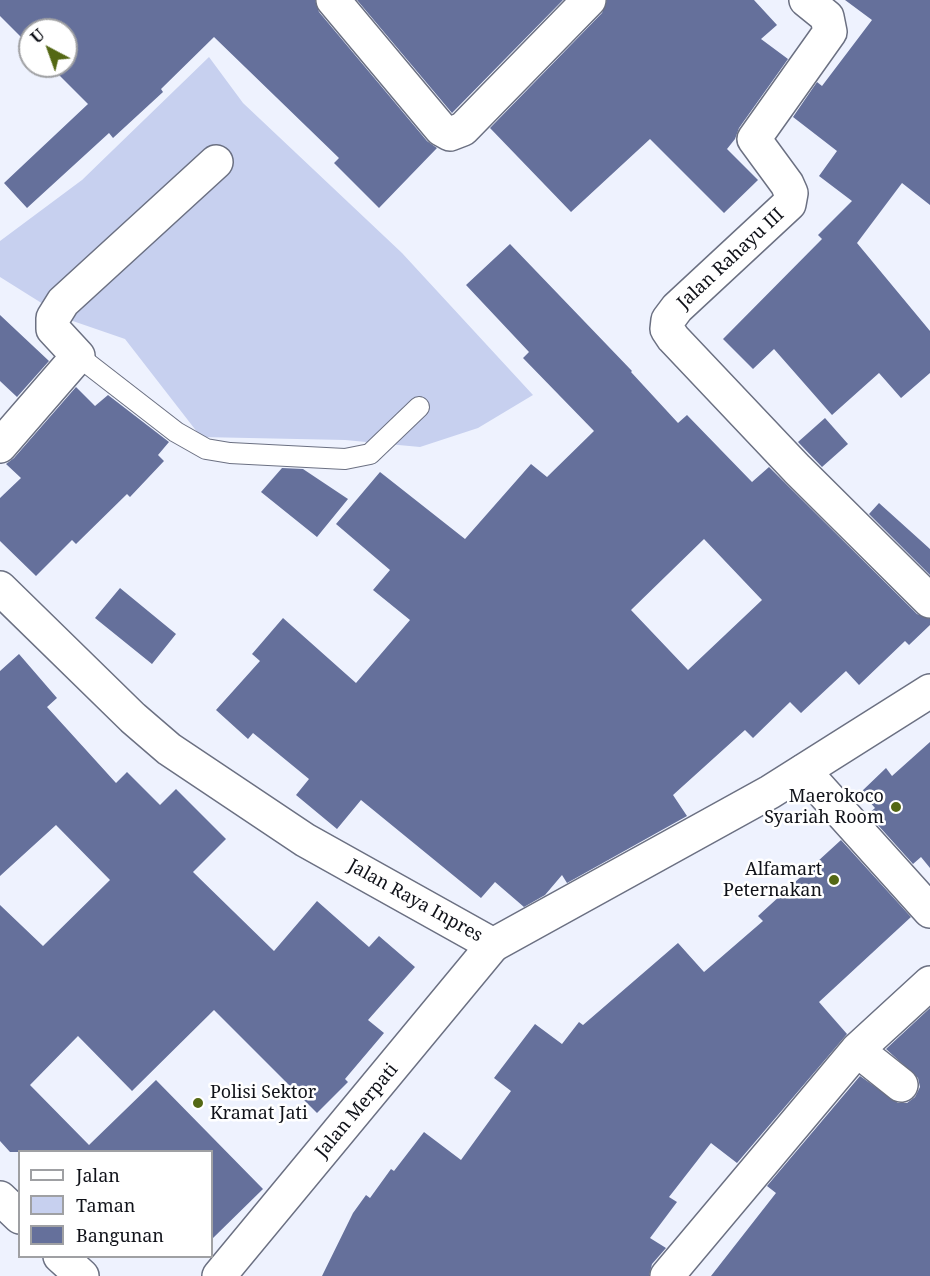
<!DOCTYPE html>
<html>
<head>
<meta charset="utf-8">
<style>
  body { margin:0 }
  #map { position:relative; width:930px; height:1276px; overflow:hidden; background:#eef2fe; font-family:"Noto Serif",serif }
  canvas { display:block }
  .legend { position:absolute; left:18px; top:1150px; width:195px; height:108px; box-sizing:border-box; background:#fff; border:2px solid #9fa0a3; margin:0; padding:8px 10px; list-style:none; font-size:18px; color:#101219 }
  .legend li { display:flex; align-items:center; gap:12px; height:30px }
  .legend b { width:30px; border:2px solid #9fa0a3 }
  .north { position:absolute; left:18px; top:18px; width:60px; height:60px; box-sizing:border-box; background:#fff; border:2px solid #9fa0a3; border-radius:50%; rotate:319deg; font-size:16px; font-weight:700; line-height:24px; text-align:center; color:#101219 }
  .north::after { content:''; display:block; margin:auto; width:21px; height:27px; background:#546814; clip-path:polygon(50% 0,100% 100%,50% 72%,0 100%) }
</style>
</head>
<body>
<div id="map">
<canvas width="930" height="1276"></canvas>
<ul class="legend">
<li><b style="height:8px;background:#fff"></b>Jalan</li>
<li><b style="height:16px;background:#c7d0ef"></b>Taman</li>
<li><b style="height:16px;background:#65709b"></b>Bangunan</li>
</ul>
<div class="north">U</div>
</div>
<script>
const context = document.querySelector('canvas').getContext('2d');
context.lineJoin = 'round';
function paint(path, color) {
  context.fillStyle = color;
  context.fill(path, 'evenodd');
}
function poly(rows) {
  const path = new Path2D();
  for (const r of rows) {
    path.moveTo(r[0], r[1]);
    for (let i = 2; i < r.length; i += 2) path.lineTo(r[i], r[i + 1]);
  }
  return path;
}
function strokePath(path, color, width, dash) {
  context.strokeStyle = color;
  context.lineWidth = width;
  context.lineCap = dash ? 'butt' : 'round';
  context.setLineDash(dash || []);
  context.stroke(path);
}
function label(font, color, halo, rows, align = 'center') {
  context.font = font + ' "Noto Serif",serif';
  context.lineWidth = 5;
  context.setLineDash([]);
  context.textBaseline = 'middle';
  context.strokeStyle = halo;
  context.fillStyle = color;
  for (const [text, x, y, turn = 0] of rows) {
    context.save();
    context.translate(x, y);
    context.rotate((+turn || 0) * Math.PI / 180);
    context.textAlign = isNaN(turn) ? turn : align;
    if (halo) context.strokeText(text, 0, 0);
    context.fillText(text, 0, 0);
    context.restore();
  }
}
paint(poly([
  [209,57,243,103,402,253,533,395,478,428,420,447,345,440,201,437,125,339,67,319,0,277,0,241,82,180]
]), '#c7d0ef');
paint(poly([
  [0,0,315,0,319,12,427,141,437,148,379,208,334,163,339,158,214,37,161,89,163,92,113,138,109,133,27,208,4,183,88,104,50,66,66,66,66,30,30,30,30,46,0,16],
  [357,0,563,0,452,113],
  [607,0,754,0,777,25,761,39,788,59,739,128,735,139,727,149,758,180,724,213,650,139,571,212,490,128,602,13],
  [845,0,930,0,930,205,902,183,857,243,930,331,930,373,901,398,879,373,832,415,774,349,753,369,723,339,822,239,818,235,852,201,819,176,837,151,793,117,817,82,822,86,872,20],
  [510,244,632,371,631,372,678,423,687,415,752,482,769,467,917,614,930,619,930,625,909,645,905,641,859,685,846,671,801,713,790,702,753,738,745,730,673,795,687,816,567,883,562,875,545,895,524,907,495,882,481,898,361,800,337,829,296,795,309,779,253,733,248,739,216,710,260,661,252,654,283,618,356,683,410,620,373,590,390,570,336,524,380,472,465,539,531,464,547,477,594,431,523,358,529,352,466,285],
  [704,539,762,600,688,670,631,610],
  [0,315,49,361,17,397,0,381],
  [76,387,95,406,108,395,169,442,158,455,164,461,130,497,127,494,76,544,72,540,36,576,0,541,0,498,21,478,6,464,14,458],
  [825,418,848,444,822,467,798,442],
  [282,468,303,469,348,499,317,537,261,492],
  [879,503,930,549,930,575,869,514],
  [120,588,176,634,152,664,95,618],
  [19,654,57,698,47,707,116,783,127,772,160,805,176,789,226,839,193,872,274,951,317,901,369,947,379,936,415,967,368,1020,384,1033,345,1079,348,1082,317,1113,214,1010,132,1091,78,1036,30,1085,89,1145,156,1080,263,1189,212,1239,212,1152,10,1152,0,1141,0,905,43,946,110,880,56,825,0,876,0,671],
  [930,742,930,868,921,857,913,864,868,814,875,808,861,792,886,768,892,776],
  [841,840,911,917,819,1002,847,1034,737,1163,711,1143,669,1197,677,1202,650,1238,666,1248,652,1264,649,1276,322,1276,353,1213,366,1195,370,1198,391,1169,394,1171,424,1132,461,1160,511,1091,494,1078,535,1024,562,1044,579,1022,583,1025,678,943,704,972,763,921,758,916],
  [930,1008,930,1276,711,1276,776,1193,767,1186,860,1076,898,1103,907,1103,915,1097,920,1087,918,1078,886,1049]
]), '#65709b');
const service = poly([
  [78,356,176,432,206,449,230,453,345,459,370,454,419,407]
]);
const minor = poly([
  [333,0,441,129,450,134,463,129,589,0],
  [806,0,827,17,830,32,754,139,787,184,791,193,789,204,677,308,668,320,667,329,673,338,797,469,930,601],
  [0,446,78,356,53,329,53,318,63,302,216,162],
  [804,771,930,911],
  [857,1050,930,983],
  [0,1198,20,1217],
  [60,1256,82,1276],
  [219,1276,493,945],
  [667,1276,857,1050,901,1085]
]);
const tertiary = poly([
  [0,588,133,718,169,749,305,840,493,945,770,792,930,691]
]);
strokePath(service, '#6b7082', 22);
strokePath(minor, '#6b7082', 36);
strokePath(tertiary, '#6b7082', 36);
strokePath(service, '#fff', 20);
strokePath(minor, '#fff', 33);
strokePath(tertiary, '#fff', 33);
for (const [x, y, r, color] of [
  [896,807,6,"#546814"],
  [834,880,6,"#546814"],
  [198,1103,6,"#546814"]
]) {
  const dot = new Path2D();
  dot.arc(x, y, r, 0, 2 * Math.PI);
  context.fillStyle = color;
  context.fill(dot);
  strokePath(dot, '#fff', 2);
}
label('18px', '#101219', '#fff', [
  ["Jalan Rahayu III",731,259,-43],
  ["Jalan Raya Inpres",415,901,29],
  ["Jalan Merpati",357,1111,-50]
]);
label('18px', '#101219', '#fff', [
  ["Maerokoco",884,797],
  ["Syariah Room",884,818],
  ["Alfamart",822,870],
  ["Peternakan",822,891],
  ["Polisi Sektor",210,1093,"left"],
  ["Kramat Jati",210,1114,"left"]
], 'right');
</script>
</body>
</html>
